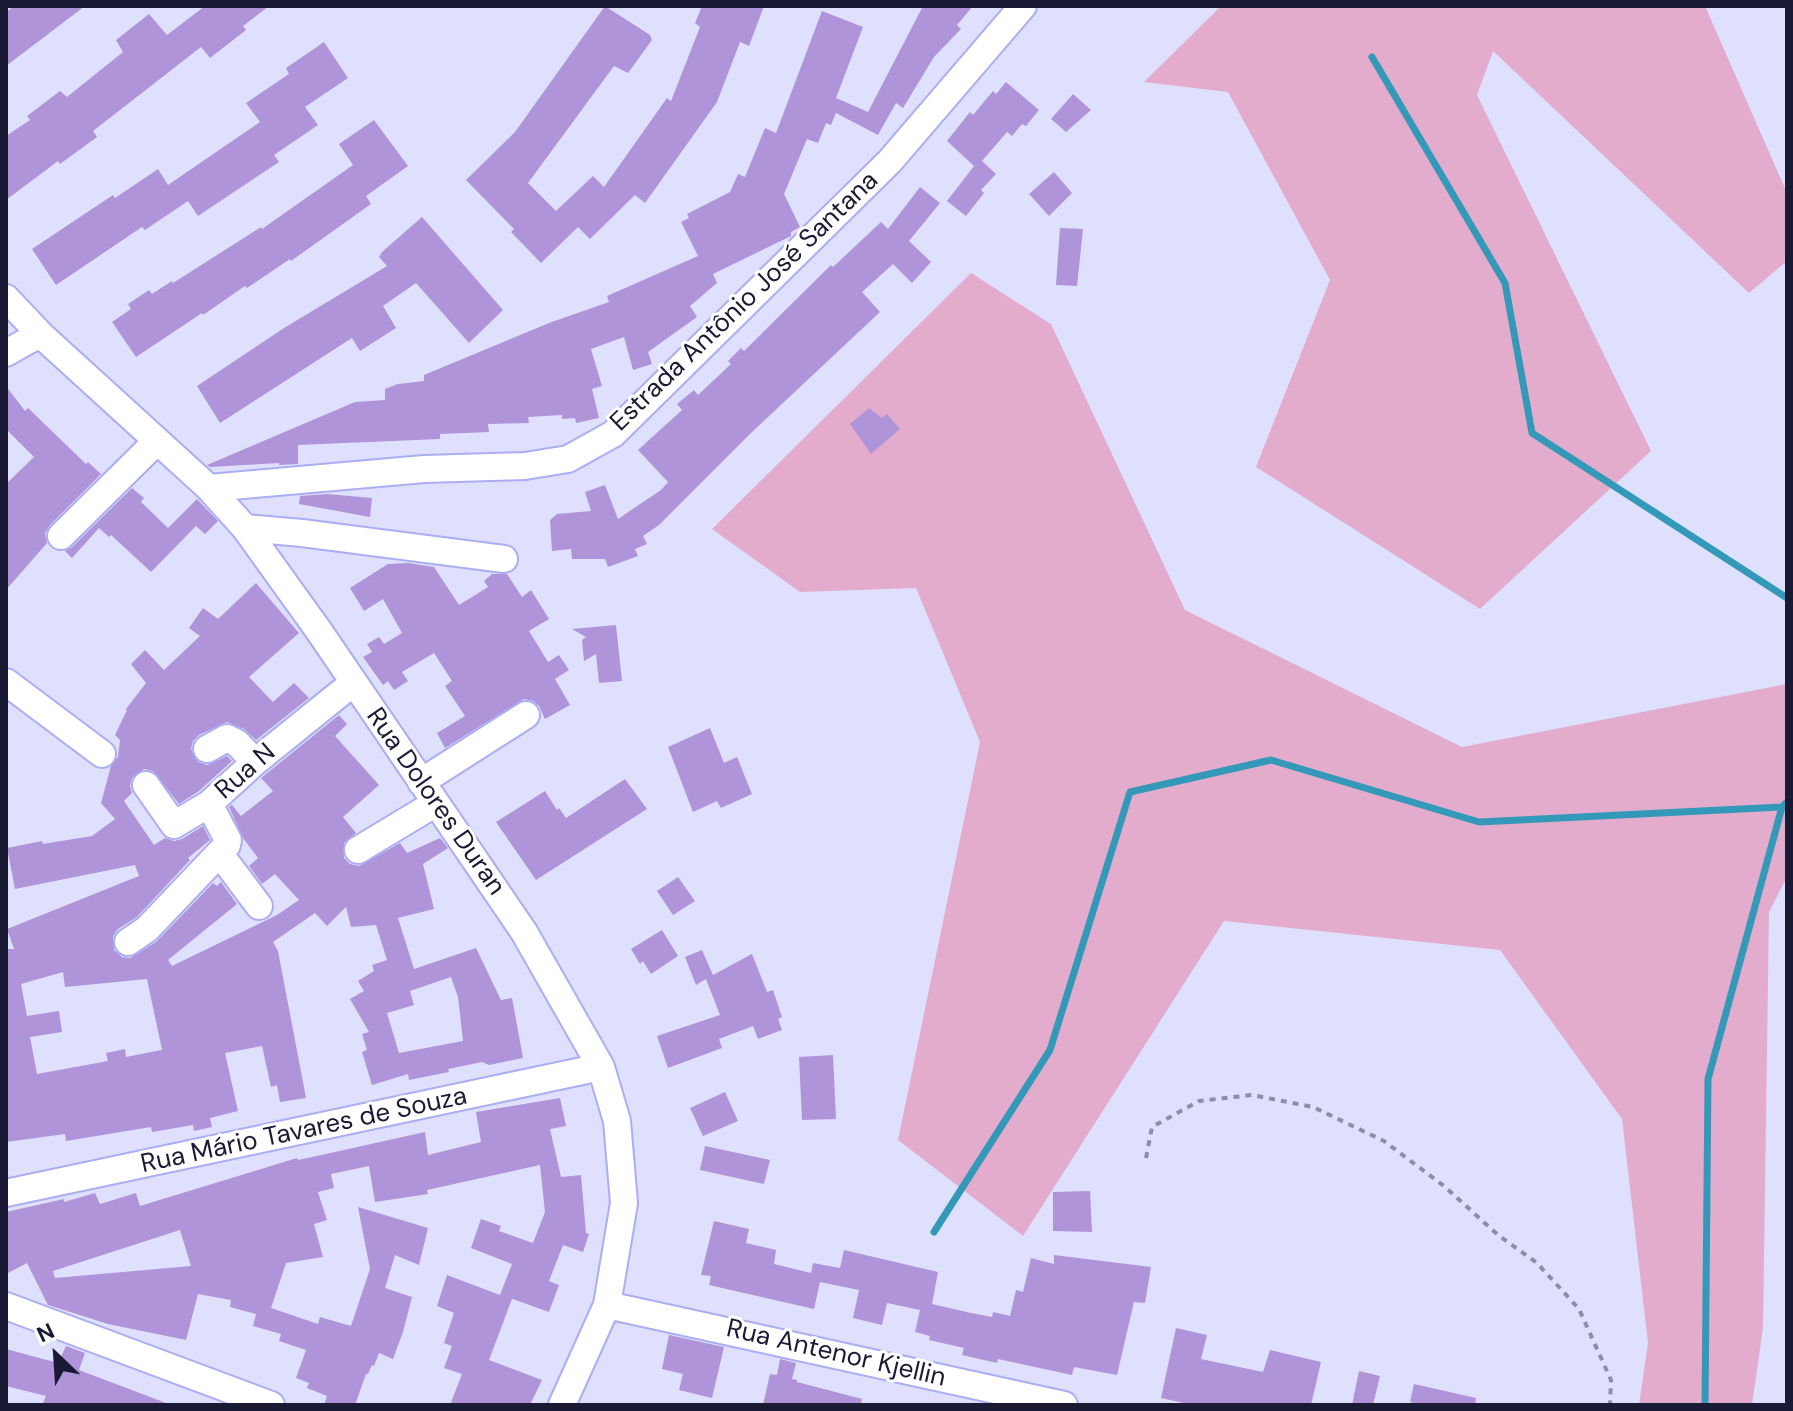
<!DOCTYPE html>
<html>
<head>
<meta charset="utf-8">
<style>
  body { margin:0 }
  #map { position:relative; width:1793px; height:1411px; overflow:hidden; background:#dee0fe; font-family:"DM Sans",sans-serif }
  canvas { display:block }
  .frame { position:absolute; inset:0; border:8px solid #1b1a35; pointer-events:none }
  .north { position:absolute; left:16px; top:1315px; width:80px; height:80px; -webkit-text-stroke:6px #fff; paint-order:stroke; rotate:335deg; font-size:22px; font-weight:700; line-height:32px; text-align:center; color:#1b1a35 }
  .north::after { content:''; display:block; margin:auto; width:28px; height:36px; background:#1b1a35; clip-path:polygon(50% 0,100% 100%,50% 72%,0 100%) }
</style>
</head>
<body>
<div id="map">
<canvas width="1793" height="1411"></canvas>
<div class="frame"></div>
<div class="north">N</div>
</div>
<script>
const context = document.querySelector('canvas').getContext('2d');
context.lineJoin = 'round';
function paint(path, color) {
  context.fillStyle = color;
  context.fill(path, 'evenodd');
}
function poly(rows) {
  const path = new Path2D();
  for (const r of rows) {
    path.moveTo(r[0], r[1]);
    for (let i = 2; i < r.length; i += 2) path.lineTo(r[i], r[i + 1]);
  }
  return path;
}
function strokePath(path, color, width, dash) {
  context.strokeStyle = color;
  context.lineWidth = width;
  context.lineCap = dash ? 'butt' : 'round';
  context.setLineDash(dash || []);
  context.stroke(path);
}
function label(font, color, halo, rows, align = 'center') {
  context.font = font + ' "DM Sans",sans-serif';
  context.lineWidth = 6;
  context.setLineDash([]);
  context.textBaseline = 'middle';
  context.strokeStyle = halo;
  context.fillStyle = color;
  for (const [text, x, y, turn = 0] of rows) {
    context.save();
    context.translate(x, y);
    context.rotate((+turn || 0) * Math.PI / 180);
    context.textAlign = isNaN(turn) ? turn : align;
    if (halo) context.strokeText(text, 0, 0);
    context.fillText(text, 0, 0);
    context.restore();
  }
}
paint(poly([
  [1221,6,1705,6,1787,193,1787,261,1749,293,1493,51,1477,95,1651,451,1480,609,1256,467,1330,280,1228,92,1144,82],
  [971,273,1051,324,1185,610,1462,747,1787,684,1787,877,1769,912,1763,1328,1752,1405,1639,1405,1648,1343,1622,1119,1500,950,1224,921,1023,1236,898,1140,980,742,916,588,800,592,712,529]
]), '#e3accc');
strokePath(poly([
  [1372,57,1505,283,1532,433,1787,598],
  [934,1232,1050,1050,1130,792,1271,760,1479,822,1782,807],
  [1705,1405,1708,1079,1782,807,1787,802]
]), '#3499b8', 7);
paint(poly([
  [14,6,85,6,6,66,6,12],
  [205,6,269,6,243,26,246,30,210,58,201,47,93,131,97,137,60,164,58,161,6,200,6,136,30,120,27,116,60,91,67,97,123,52,116,40,149,14,167,35],
  [605,6,650,35,652,40,628,73,614,66,528,183,556,211,593,176,604,187,667,98,671,101,700,27,695,23,702,6,764,6,749,46,740,42,717,102,645,203,635,195,590,239,578,227,541,263,511,232,514,229,466,180,515,132],
  [923,6,973,6,957,25,961,29,934,57,903,108,896,103,878,135,836,113,831,125,826,123,818,143,807,139,784,194,800,227,791,232,791,236,713,274,717,283,690,306,697,317,648,352,652,364,633,370,624,337,591,349,602,386,592,389,599,418,576,423,575,418,562,419,562,415,528,417,529,423,488,424,489,432,440,434,440,439,298,445,298,464,279,465,279,463,210,467,207,465,355,402,385,400,385,389,398,384,424,381,424,375,549,323,609,302,607,296,698,256,681,222,689,218,687,214,730,192,738,174,745,177,765,128,776,133,822,11,863,27,836,98,868,112],
  [324,42,348,78,305,107,318,125,274,155,279,162,198,216,188,201,145,230,142,227,56,285,32,249,113,195,115,198,158,169,168,185,260,122,246,103,289,74,286,68],
  [1006,82,1039,110,1026,126,1022,124,1012,136,1007,132,982,161,996,174,981,190,984,193,966,216,947,201,974,166,947,141,970,112,973,115,993,91,996,94],
  [1073,94,1091,110,1066,132,1051,119],
  [374,120,408,166,366,196,371,204,291,261,290,259,247,288,245,286,203,315,202,313,136,357,112,322,131,309,128,304,149,290,152,294,172,281,173,283,261,227,262,229,353,165,339,144],
  [1054,172,1072,193,1049,216,1029,194],
  [920,187,940,203,909,241,931,262,912,283,893,264,862,292,880,312,751,433,659,525,643,536,647,544,635,549,638,556,608,567,605,559,572,559,571,549,552,551,550,520,557,514,591,511,585,492,605,485,618,519,661,490,668,482,638,450,682,410,677,404,694,390,698,395,731,364,728,361,741,348,744,351,831,265,833,267,881,222,888,229],
  [422,217,503,310,469,343,416,283,383,306,396,328,360,351,352,338,220,423,197,386,284,328,387,266,379,257,382,252],
  [1060,228,1083,229,1077,286,1056,285],
  [6,386,25,411,28,408,86,464,88,462,101,474,50,525,45,533,47,543,6,590,6,484,34,457,6,429],
  [869,408,882,418,887,414,900,429,871,454,850,424],
  [132,488,144,498,141,502,168,528,197,499,218,521,205,534,196,526,151,572,111,535,109,537,99,528,72,558,65,551,72,547],
  [327,494,372,498,370,517,299,504,300,496],
  [408,563,434,567,459,605,488,587,484,581,492,574,507,574,522,597,531,590,549,619,529,631,548,662,559,655,569,670,555,679,570,705,545,719,539,706,533,701,524,699,445,748,437,733,465,716,445,686,452,681,434,653,402,672,408,681,394,690,388,681,383,685,363,657,372,652,367,644,379,637,384,644,402,633,383,599,364,611,350,588,388,564],
  [256,583,299,633,249,677,273,702,294,683,309,698,256,740,244,729,227,722,199,735,193,741,191,749,198,762,207,765,227,756,232,761,199,791,179,804,153,771,144,769,132,778,130,786,132,793,124,801,154,845,165,838,174,841,182,839,203,826,210,840,188,858,190,860,137,917,118,929,113,936,114,950,122,957,130,958,156,942,213,883,217,886,221,882,237,904,168,960,172,966,277,915,299,900,275,874,262,884,249,866,258,858,243,838,229,807,232,805,241,816,273,791,261,778,339,715,347,724,335,736,379,785,343,817,356,833,344,843,344,858,350,864,359,866,400,843,407,853,440,838,448,848,423,864,434,909,398,918,414,969,476,948,501,1000,512,998,523,1058,489,1065,482,1062,448,1069,449,1072,409,1080,408,1074,372,1085,362,1052,367,1050,362,1034,369,1032,350,999,364,991,358,981,374,971,372,965,387,960,376,925,351,927,346,907,327,926,315,913,273,942,278,951,306,1098,280,1102,277,1085,271,1087,262,1046,225,1053,238,1111,210,1118,212,1127,194,1131,193,1125,152,1132,151,1127,66,1141,65,1134,6,1142,6,949,14,949,7,929,139,876,135,865,15,889,7,848,42,841,43,844,92,836,115,819,101,803,111,766,118,757,120,740,115,735,127,710,126,709,146,683,131,664,145,650,164,670,200,636,189,628,203,608,218,619],
  [63,972,65,987,147,979,162,1050,126,1057,125,1049,106,1053,108,1061,37,1074,30,1037,62,1032,59,1011,27,1016,21,984],
  [451,977,458,997,463,1041,399,1053,387,1013,414,1005,410,991],
  [616,625,622,681,599,683,596,654,584,661,582,640,586,637,572,629],
  [710,728,724,763,737,757,752,794,721,808,717,801,693,812,668,747],
  [625,779,647,809,536,880,496,822,545,791,557,810,559,808,566,818],
  [678,877,695,901,673,915,657,891],
  [662,930,678,956,651,974,643,961,640,964,631,949],
  [702,950,713,975,752,954,767,992,773,990,782,1017,778,1019,782,1030,758,1039,753,1026,719,1039,722,1048,668,1068,657,1036,720,1015,706,979,696,985,685,957],
  [833,1055,836,1119,802,1120,799,1057],
  [725,1092,738,1121,703,1136,690,1108],
  [560,1098,566,1126,550,1129,561,1177,581,1175,586,1233,589,1234,583,1252,563,1245,549,1281,559,1285,549,1312,507,1297,512,1299,489,1360,542,1380,530,1405,450,1405,462,1374,444,1368,452,1346,444,1343,454,1313,437,1306,447,1275,500,1295,512,1264,471,1248,481,1219,501,1226,499,1231,533,1243,545,1212,540,1165,427,1190,428,1194,375,1202,369,1166,331,1174,334,1188,318,1192,327,1220,314,1224,323,1257,286,1263,271,1308,318,1324,320,1317,351,1326,370,1269,358,1207,428,1228,419,1265,395,1255,385,1288,412,1297,403,1332,393,1359,379,1353,374,1366,372,1365,368,1374,366,1374,355,1405,324,1405,327,1396,307,1388,309,1383,296,1378,306,1350,279,1341,281,1334,253,1326,256,1314,230,1307,231,1300,198,1294,186,1340,108,1324,48,1305,27,1263,6,1274,6,1212,64,1199,64,1202,95,1193,100,1204,136,1193,140,1206,297,1158,298,1160,326,1154,425,1132,428,1155,481,1142,476,1112],
  [180,1230,191,1266,55,1278,53,1271],
  [705,1146,770,1160,764,1184,700,1170],
  [1090,1191,1092,1232,1053,1231,1053,1192],
  [714,1221,749,1229,746,1243,776,1250,774,1264,811,1273,813,1263,840,1268,844,1250,938,1272,932,1304,971,1313,992,1317,993,1312,1010,1316,1016,1290,1023,1292,1031,1258,1054,1264,1054,1255,1151,1267,1145,1303,1134,1302,1117,1375,1074,1367,1072,1375,998,1359,997,1363,962,1355,964,1348,929,1340,930,1336,915,1332,920,1310,887,1303,882,1325,853,1318,859,1290,820,1282,814,1309,709,1285,711,1276,701,1275],
  [1176,1328,1207,1335,1201,1359,1263,1372,1270,1350,1321,1362,1311,1405,1193,1405,1161,1398],
  [669,1335,724,1347,712,1398,679,1390,683,1374,662,1369],
  [66,1346,85,1353,79,1370,166,1403,166,1405,42,1405,46,1396,6,1386,6,1349,58,1363],
  [780,1359,796,1363,792,1379,797,1380,797,1382,862,1399,861,1405,763,1405,770,1374,777,1375],
  [1359,1371,1380,1376,1373,1405,1352,1405],
  [1414,1384,1476,1398,1475,1405,1422,1405,1410,1402]
]), '#b094d9');
const minor = poly([
  [6,298,40,334,209,488,245,528,319,631,524,932,601,1067,617,1121,624,1203,607,1305,562,1405],
  [6,353,40,334],
  [209,488,424,469,525,466,568,459,613,434,890,161,1023,6],
  [245,528,302,533,504,559],
  [61,536,157,441],
  [6,682,102,754],
  [207,749,227,738,237,743,255,762],
  [421,782,526,715],
  [146,785,174,825,209,804],
  [358,850,436,803],
  [220,854,259,906],
  [128,942,147,929,227,845,228,840,209,804,255,762,353,683],
  [6,1193,601,1067],
  [607,1305,1064,1405],
  [6,1306,271,1405]
]);
strokePath(minor, '#abadf5', 30);
strokePath(poly([
  [1146,1158,1152,1127,1199,1101,1252,1095,1313,1107,1384,1141,1444,1186,1498,1235,1537,1263,1579,1309,1611,1380,1610,1405]
]), '#8d8daa', 4, [6, 6]);
strokePath(minor, '#fff', 26);
label('26px', '#1b1a35', '#fff', [
  ["Estrada Antônio José Santana",745,302,-44],
  ["Rua N",246,772,-41],
  ["Rua Dolores Duran",435,802,55],
  ["Rua Mário Tavares de Souza",304,1131,-12],
  ["Rua Antenor Kjellin",836,1354,13]
]);
</script>
</body>
</html>
